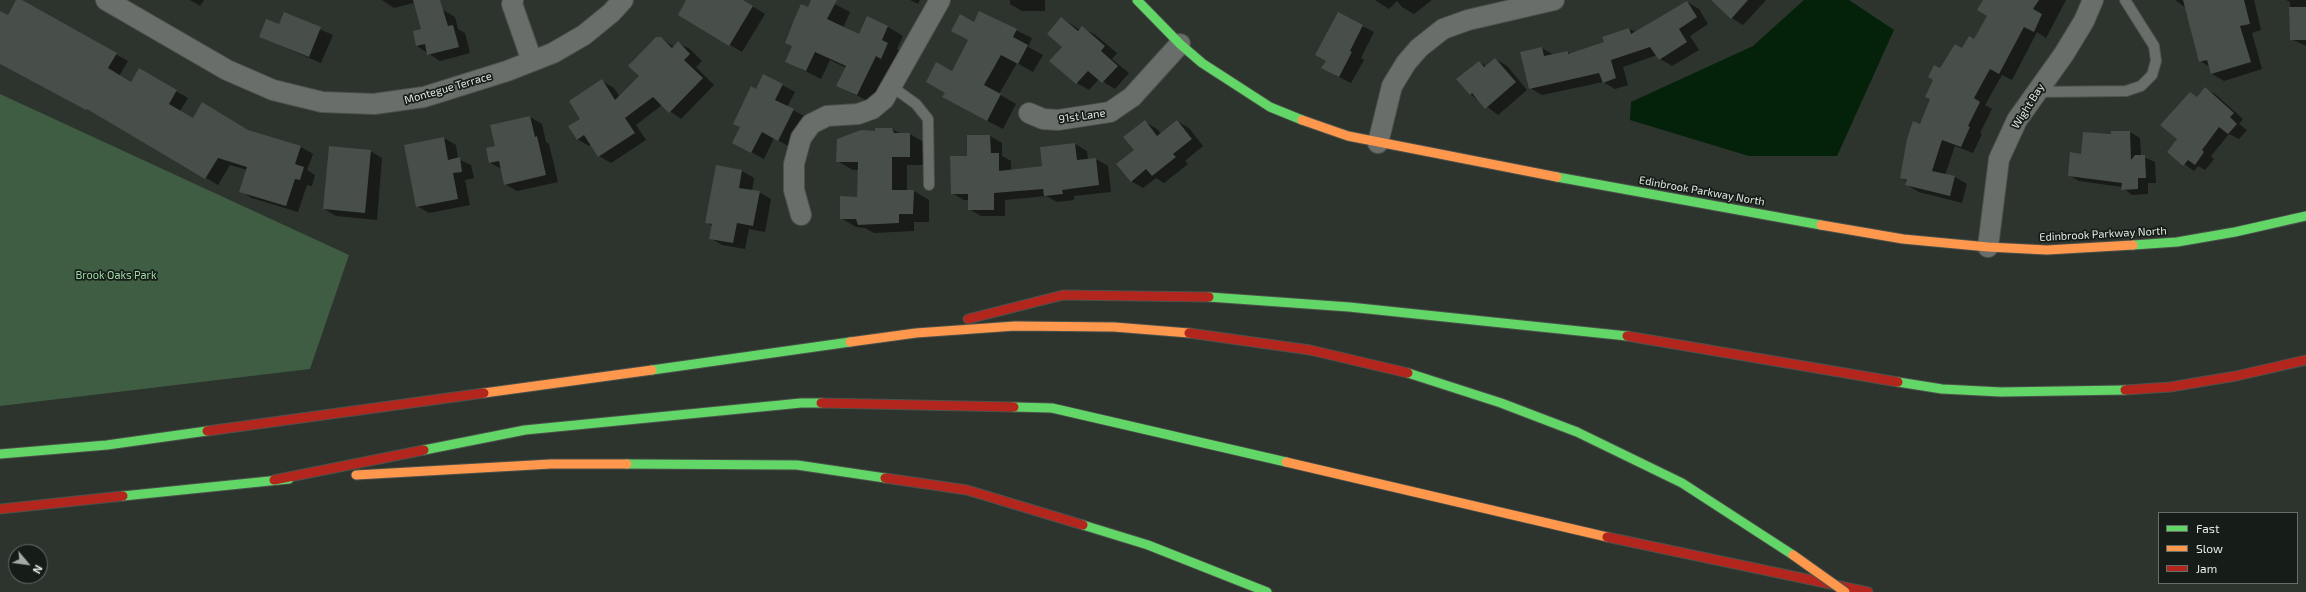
<!DOCTYPE html>
<html>
<head>
<meta charset="utf-8">
<style>
  body { margin:0 }
  #map { position:relative; width:2306px; height:592px; overflow:hidden; background:#2d332d; font-family:"Exo 2",sans-serif }
  canvas { display:block }
  .legend { position:absolute; left:2158px; top:512px; width:140px; height:72px; box-sizing:border-box; background:#161c17; border:1px solid #686f69; margin:0; padding:5px 7px; list-style:none; font-size:12px; color:#e3ebe4 }
  .legend li { display:flex; align-items:center; gap:8px; height:20px }
  .legend b { width:20px; border:1px solid #686f69 }
  .north { position:absolute; left:8px; top:544px; width:40px; height:40px; box-sizing:border-box; background:#161c17; border:1px solid #686f69; border-radius:50%; rotate:119deg; font-size:11px; font-weight:700; line-height:16px; text-align:center; color:#e3ebe4 }
  .north::after { content:''; display:block; margin:auto; width:14px; height:18px; background:#a3aba4; clip-path:polygon(50% 0,100% 100%,50% 72%,0 100%) }
</style>
</head>
<body>
<div id="map">
<canvas width="2306" height="592"></canvas>
<ul class="legend">
<li><b style="height:5px;background:#63d668"></b>Fast</li>
<li><b style="height:5px;background:#ff974d"></b>Slow</li>
<li><b style="height:5px;background:#b3261e"></b>Jam</li>
</ul>
<div class="north">N</div>
</div>
<script>
const context = document.querySelector('canvas').getContext('2d');
context.lineJoin = 'round';
function paint(path, color) {
  context.fillStyle = color;
  context.fill(path, 'evenodd');
}
function poly(rows) {
  const path = new Path2D();
  for (const r of rows) {
    path.moveTo(r[0], r[1]);
    for (let i = 2; i < r.length; i += 2) path.lineTo(r[i], r[i + 1]);
  }
  return path;
}
function strokePath(path, color, width, dash) {
  context.strokeStyle = color;
  context.lineWidth = width;
  context.lineCap = dash ? 'butt' : 'round';
  context.setLineDash(dash || []);
  context.stroke(path);
}
function label(font, color, halo, rows, align = 'center') {
  context.font = font + ' "Exo 2",sans-serif';
  context.lineWidth = 3.5;
  context.setLineDash([]);
  context.textBaseline = 'middle';
  context.strokeStyle = halo;
  context.fillStyle = color;
  for (const [text, x, y, turn = 0] of rows) {
    context.save();
    context.translate(x, y);
    context.rotate((+turn || 0) * Math.PI / 180);
    context.textAlign = isNaN(turn) ? turn : align;
    if (halo) context.strokeText(text, 0, 0);
    context.fillText(text, 0, 0);
    context.restore();
  }
}
paint(poly([
  [0,94,349,255,310,369,0,406]
]), '#3f5d43');
paint(poly([
  [1804,0,1849,0,1894,30,1837,156,1749,156,1630,120,1631,102,1753,46]
]), '#04210a');
paint(poly([
  [17,0,128,61,119,76,131,83,139,70,188,98,180,111,193,119,249,131,301,147,313,154,307,170,315,175,312,186,307,185,298,212,252,198,240,191,247,170,230,165,218,185,99,115,0,63,0,12,8,17],
  [190,0,204,0,200,6],
  [382,0,425,0,394,8],
  [688,0,742,0,765,14,742,52,679,14],
  [812,0,827,0,850,12,843,28,859,36,888,27,903,36,897,49,903,53,897,67,892,64,873,104,838,85,846,68,830,60,821,79,786,61],
  [910,0,920,0,918,4],
  [1010,0,1045,0,1045,11,1022,11,1010,4],
  [1375,0,1432,0,1414,14,1402,7,1397,1,1389,9],
  [1713,0,1766,0,1743,25,1732,18],
  [1984,0,2066,0,2046,38,2037,32,2012,80,2002,75,1985,105,1992,109,1980,133,1982,134,1973,153,1955,146,1945,175,1955,177,1967,184,1962,203,1919,192,1907,185,1908,182,1901,178,1931,99,1940,69,1975,41,1989,16],
  [2175,0,2254,0,2261,30,2252,33,2262,69,2224,81,2212,74,2210,67,2200,61,2186,8],
  [2286,0,2306,0,2306,46,2291,39,2290,2],
  [1687,2,1699,9,1708,24,1690,36,1699,50,1672,66,1660,59,1657,55,1623,67,1628,85,1615,89,1603,82,1542,95,1530,88,1542,48,1554,55,1567,52,1571,54,1606,42,1603,38,1629,29,1636,32],
  [443,10,455,17,458,29,465,33,470,53,440,61,417,46],
  [980,13,1032,38,1028,47,1043,55,1033,72,1017,63,999,94,1016,104,1003,129,959,106,952,72,970,40],
  [284,14,333,35,321,63,260,37,279,26],
  [1061,18,1080,30,1082,28,1094,34,1117,53,1112,59,1129,73,1115,89,1099,79,1089,90,1077,83,1051,61,1063,46],
  [1362,26,1374,32,1361,58,1364,60,1351,83,1335,75],
  [661,38,674,47,678,43,690,49,702,61,696,67,714,85,681,119,662,105,636,125,646,140,611,163,599,156,592,144,589,146,577,139,582,119,602,81,614,88,620,97,640,76],
  [1495,59,1507,66,1527,90,1498,115,1470,94,1479,62,1486,66],
  [764,75,795,92,787,107,806,117,790,147,774,138,764,159,745,149,741,127],
  [2205,89,2215,94,2243,119,2239,124,2247,130,2239,139,2229,134,2211,156,2214,159,2205,170,2198,166,2194,171,2168,152,2179,139,2198,98],
  [530,117,542,124,546,142,549,144,558,182,517,191,505,184,502,169,490,163,496,146],
  [1177,121,1189,128,1203,146,1185,161,1188,164,1164,183,1156,178,1143,188,1131,181,1135,150,1145,122,1157,129,1161,134],
  [892,129,901,134,910,134,925,143,925,165,907,165,907,191,914,191,929,200,929,222,914,222,914,231,874,233,865,228,856,227,841,218,858,198,858,170,853,170,837,161,876,132],
  [2112,132,2130,132,2140,138,2141,156,2155,162,2156,183,2148,183,2148,194,2132,195,2122,187,2079,181,2069,175,2082,155,2112,135],
  [968,136,990,136,1002,143,1002,156,1011,161,1011,170,1043,166,1075,144,1087,151,1088,160,1096,159,1108,166,1111,192,1074,196,1074,200,1057,202,1046,196,1005,200,1005,216,981,216,969,209,969,200,964,200,952,193,968,157],
  [444,138,456,145,458,159,471,165,474,178,465,180,470,205,429,213,417,206],
  [370,151,382,158,377,220,336,216,324,209],
  [716,166,742,171,754,178,752,191,759,192,771,199,765,232,749,229,745,249,722,245,710,238,713,226,706,222]
]), '#0007');
paint(poly([
  [16,0,22,0,117,53,108,68,131,82,139,68,177,90,169,104,193,118,202,102,248,130,301,146,295,164,304,167,300,180,295,179,286,206,239,192,247,167,218,158,205,179,87,109,86,110,0,64,0,11,8,15],
  [413,0,440,0,448,26,453,25,459,47,427,55,425,44,416,46,413,31,421,29],
  [686,0,743,0,753,6,729,46,678,15],
  [811,0,837,0,827,19,859,34,867,16,888,26,882,40,888,43,881,59,876,56,857,95,836,86,846,66,815,52,806,71,785,62,792,46,785,43,794,20,801,4,808,7],
  [1711,0,1748,0,1731,19],
  [1983,0,2039,0,2033,9,2042,14,2034,32,2024,27,1999,74,1990,69,1974,98,1980,102,1968,126,1970,127,1961,147,1942,140,1932,171,1955,176,1950,196,1905,185,1907,180,1900,178,1907,139,1913,121,1920,124,1930,99,1925,97,1933,80,1928,77,1934,65,1940,68,1955,44,1962,48,1969,36,1974,39,1987,16,1977,10],
  [2183,0,2244,0,2250,24,2240,26,2251,62,2211,74,2207,60,2199,62],
  [1687,1,1697,17,1679,29,1687,42,1659,60,1650,47,1611,60,1616,78,1603,83,1599,73,1529,89,1520,52,1542,47,1544,56,1568,51,1568,54,1604,42,1602,37,1629,28,1631,34],
  [2289,7,2306,7,2306,40,2290,40],
  [979,11,1017,29,1013,37,1028,45,1018,64,1001,55,984,85,1001,94,987,121,942,97,945,93,926,82,936,62,952,71,968,40,951,31,960,14,974,22],
  [284,12,321,27,309,57,259,37,266,19,279,24],
  [1338,12,1363,25,1350,51,1352,52,1339,77,1321,68,1326,61,1315,55],
  [1061,17,1078,31,1082,26,1105,46,1101,51,1118,66,1102,83,1088,71,1076,84,1049,61,1062,47,1047,34],
  [656,37,661,37,672,48,678,41,690,54,684,60,703,78,669,113,653,97,625,118,635,133,598,157,584,135,577,140,568,126,580,119,569,101,602,79,615,100,639,76,628,66],
  [1495,58,1516,82,1485,109,1472,93,1470,95,1456,79,1479,61,1484,67],
  [763,74,783,84,775,100,794,109,778,141,762,132,751,153,732,143,740,127,733,124,751,86,756,89],
  [2205,87,2234,113,2230,117,2237,124,2228,134,2219,127,2202,150,2204,152,2195,165,2188,160,2183,166,2167,152,2177,139,2160,125,2190,92,2197,97],
  [530,116,535,137,537,136,546,175,504,185,499,161,489,163,486,148,495,146,490,125],
  [1145,120,1157,136,1177,120,1192,139,1173,154,1176,157,1152,176,1146,169,1131,182,1116,164,1134,150,1123,137],
  [875,128,892,128,894,133,910,133,910,157,892,157,892,190,914,190,913,214,899,214,899,223,858,225,856,219,840,219,840,196,857,197,858,162,836,162,837,139,861,130,875,131],
  [2111,131,2130,131,2131,160,2135,155,2145,155,2146,178,2138,178,2138,189,2121,190,2122,183,2068,176,2070,152,2081,154,2083,132,2111,134],
  [967,135,990,135,991,153,999,153,999,171,1042,166,1040,147,1075,143,1077,160,1096,158,1099,185,1062,190,1063,194,1044,196,1043,189,994,193,994,210,968,210,968,194,951,194,950,156,967,156],
  [444,137,448,160,460,157,462,172,453,173,458,199,416,207,404,145],
  [329,146,371,150,365,213,323,209],
  [716,165,742,170,739,188,760,191,753,226,737,223,733,243,709,239,712,224,705,223]
]), '#484e49');
const lane = poly([
  [891,86,916,104,928,119,929,185],
  [2036,92,2126,91,2141,86,2152,75,2156,61,2154,46,2125,0]
]);
const street = poly([
  [106,0,227,70,273,90,322,102,374,104,424,97,507,71,553,53,584,35,611,13,623,0],
  [513,0,512,4,532,61],
  [1029,113,1043,119,1058,120,1110,112,1132,97,1180,44],
  [1378,143,1392,86,1406,63,1419,48,1443,29,1468,20,1554,0],
  [801,215,794,190,794,164,801,138,811,124,827,116,858,114,872,109,884,99,940,0],
  [1988,247,1999,159,2017,120,2064,54,2084,21,2093,0]
]);
const fast = poly([
  [1137,0,1180,44,1202,63,1270,107,1302,120],
  [1557,177,1821,225],
  [2133,245,2177,242,2235,232,2306,216],
  [1209,297,1349,307,1627,336],
  [652,370,850,342],
  [1408,373,1501,403,1577,432],
  [1898,382,1942,389,2001,392,2125,390],
  [1014,407,1052,408,1286,462],
  [424,450,525,430,801,403,821,403],
  [0,454,107,445,207,431],
  [627,464,797,465,885,478],
  [123,496,289,479],
  [1083,525,1148,545,1267,592]
]);
const slow = poly([
  [1302,120,1348,136,1557,177],
  [1821,225,1903,239,1988,247,2047,250,2133,245],
  [850,342,916,333,1015,326,1114,327,1189,333],
  [484,393,652,370],
  [1286,462,1607,537],
  [356,475,551,464,627,464]
]);
const jam = poly([
  [968,319,1063,295,1209,297],
  [1189,333,1310,350,1408,373],
  [1627,336,1898,382],
  [2125,390,2170,387,2236,376,2306,360],
  [821,403,1014,407],
  [207,431,484,393],
  [885,478,967,490,1083,525],
  [274,480,424,450],
  [0,509,123,496],
  [1607,537,1868,592]
]);
strokePath(lane, '#4b514b', 12);
strokePath(street, '#4b514b', 22);
strokePath(fast, '#4b514b', 11);
strokePath(slow, '#4b514b', 11);
strokePath(jam, '#4b514b', 11);
strokePath(lane, '#696e6a', 10);
strokePath(street, '#696e6a', 20);
strokePath(fast, '#63d668', 9);
strokePath(slow, '#ff974d', 9);
strokePath(jam, '#b3261e', 9);
const fastBridge = poly([
  [1577,432,1682,483,1793,555]
]);
const slowBridge = poly([
  [1793,555,1845,592]
]);
strokePath(fastBridge, '#4b514b', 11, []);
strokePath(slowBridge, '#4b514b', 11, []);
strokePath(fastBridge, '#63d668', 9);
strokePath(slowBridge, '#ff974d', 9);
label('11px', '#e3ebe4', '#161c17', [
  ["Montegue Terrace",448,88,-16],
  ["Wight Bay",2028,106,-58],
  ["91st Lane",1082,116,-8],
  ["Edinbrook Parkway North",1702,191,10],
  ["Edinbrook Parkway North",2103,234,-3]
]);
label('11px', '#9dd9a7', '#161c17', [
  ["Brook Oaks Park",116,275]
]);
</script>
</body>
</html>
